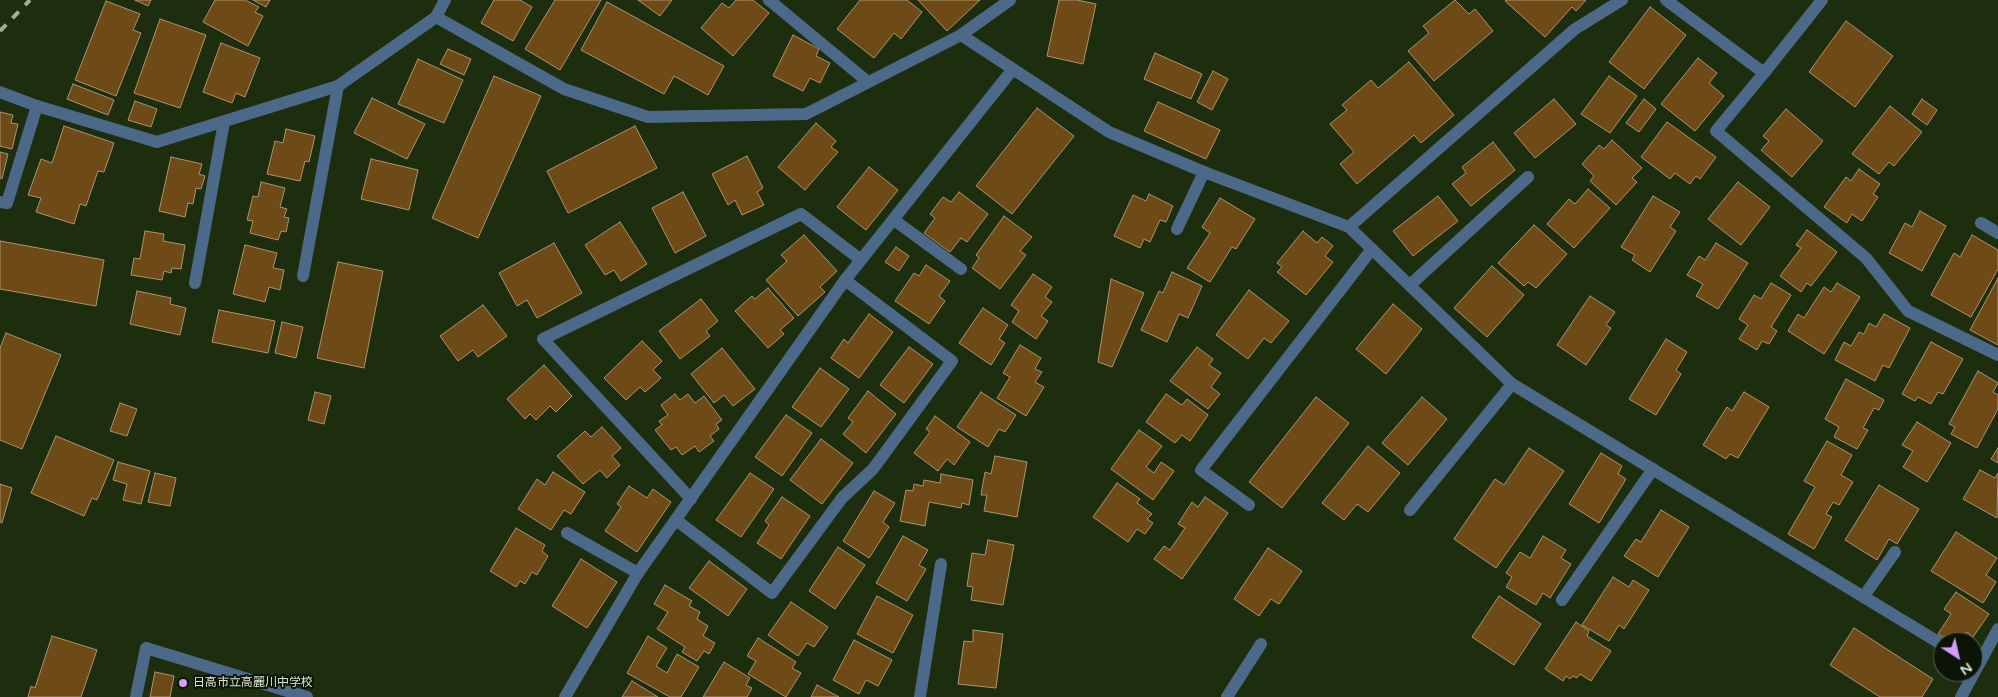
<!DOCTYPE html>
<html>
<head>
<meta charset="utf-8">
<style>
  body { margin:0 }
  #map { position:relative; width:1998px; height:697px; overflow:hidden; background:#1c2e0d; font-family:"Varela Round",sans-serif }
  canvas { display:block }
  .north { position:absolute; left:1933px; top:632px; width:50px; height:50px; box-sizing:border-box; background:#0c1406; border:1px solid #5e6757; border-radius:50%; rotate:145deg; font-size:14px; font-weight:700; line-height:20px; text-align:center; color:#d8e4d0 }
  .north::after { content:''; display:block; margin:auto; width:18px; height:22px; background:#d79bf9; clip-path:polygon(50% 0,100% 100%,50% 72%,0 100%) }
</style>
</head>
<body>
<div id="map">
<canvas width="1998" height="697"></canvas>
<div class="north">N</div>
</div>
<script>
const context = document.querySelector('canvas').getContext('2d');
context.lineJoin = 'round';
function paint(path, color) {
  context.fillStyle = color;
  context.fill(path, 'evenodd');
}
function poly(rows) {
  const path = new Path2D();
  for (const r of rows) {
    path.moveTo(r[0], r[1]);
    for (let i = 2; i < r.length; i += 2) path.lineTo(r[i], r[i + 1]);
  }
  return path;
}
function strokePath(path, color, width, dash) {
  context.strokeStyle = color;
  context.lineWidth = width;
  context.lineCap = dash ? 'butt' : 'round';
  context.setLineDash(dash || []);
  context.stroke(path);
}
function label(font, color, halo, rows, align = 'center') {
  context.font = font + ' "Varela Round","Noto Sans JP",sans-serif';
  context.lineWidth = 4;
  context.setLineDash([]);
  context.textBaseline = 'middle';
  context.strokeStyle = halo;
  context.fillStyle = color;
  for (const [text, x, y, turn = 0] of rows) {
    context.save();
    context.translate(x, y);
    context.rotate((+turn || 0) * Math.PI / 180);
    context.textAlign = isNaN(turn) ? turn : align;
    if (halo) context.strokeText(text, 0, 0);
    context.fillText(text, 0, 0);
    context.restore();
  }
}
const building = poly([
  [135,0,151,0,148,6,135,0],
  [215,0,245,0,259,7,255,12,263,16,248,46,203,22,215,0],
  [253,0,270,0,266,7,253,0],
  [494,0,520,0,532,7,513,41,481,23,494,0],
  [555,0,601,0,560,70,525,49,555,0],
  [638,0,672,0,660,16,638,0],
  [736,0,753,0,769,13,733,56,701,28,722,3,729,8,736,0],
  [860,0,907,0,922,12,901,39,894,33,874,58,837,29,860,0],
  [918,0,980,0,947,31,918,0],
  [1059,0,1077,0,1096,4,1083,64,1047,56,1059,0],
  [1455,0,1469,14,1475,9,1493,31,1434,81,1408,51,1429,33,1423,26,1455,0],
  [1506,0,1586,0,1576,11,1572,7,1545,37,1505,1,1506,0],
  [106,1,140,14,133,30,141,33,116,96,75,80,106,1],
  [607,2,724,66,708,95,674,76,664,94,581,50,607,2],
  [1650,7,1686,35,1644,89,1609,62,1650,7],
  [160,19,206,35,180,108,134,93,160,19],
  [1846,21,1893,56,1855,107,1809,72,1846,21],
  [793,35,819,49,816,56,830,63,820,83,810,78,803,91,773,76,793,35],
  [221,43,260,58,245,97,236,93,232,103,203,92,221,43],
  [448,49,471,59,464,75,440,64,448,49],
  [1155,53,1202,74,1191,99,1144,79,1155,53],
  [1698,58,1717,73,1709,83,1724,96,1695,131,1661,104,1698,58],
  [418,59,463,80,444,123,398,104,418,59],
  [1409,62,1454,115,1421,143,1414,135,1357,184,1340,164,1354,152,1330,124,1347,110,1342,105,1371,80,1378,88,1409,62],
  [1213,71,1228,79,1212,110,1197,102,1213,71],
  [494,76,541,96,478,238,432,218,494,76],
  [1609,76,1637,96,1610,133,1581,114,1609,76],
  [73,84,114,100,108,115,67,99,73,84],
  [372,98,425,124,407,159,354,133,372,98],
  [1554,99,1576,124,1535,158,1514,133,1554,99],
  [1644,99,1656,109,1639,132,1626,123,1644,99],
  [1922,99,1937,110,1927,125,1912,114,1922,99],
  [135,101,157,109,151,127,128,120,135,101],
  [1158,102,1220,130,1206,159,1144,131,1158,102],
  [1890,106,1922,132,1894,166,1889,162,1879,174,1852,154,1890,106],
  [1037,108,1074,136,1012,214,976,186,1037,108],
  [1786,109,1823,141,1792,177,1761,150,1769,141,1763,136,1786,109],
  [0,112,13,115,11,123,18,124,12,149,0,146,0,112],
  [1667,122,1716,157,1700,179,1696,176,1690,184,1675,173,1670,179,1641,157,1667,122],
  [816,123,836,141,831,147,838,152,805,190,778,167,816,123],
  [64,126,114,143,104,172,98,171,86,206,80,204,74,224,36,212,41,198,28,195,41,159,52,163,64,126],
  [635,126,657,168,568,213,547,171,635,126],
  [286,129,315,136,309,162,305,161,300,181,267,174,275,141,283,143,286,129],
  [1612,140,1642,168,1632,178,1637,182,1616,205,1590,181,1594,176,1582,164,1599,145,1604,149,1612,140],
  [1493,142,1515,170,1471,206,1452,184,1466,173,1462,167,1493,142],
  [0,152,8,154,2,179,0,178,0,152],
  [747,156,763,188,757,192,764,205,742,215,735,200,728,205,712,174,747,156],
  [171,157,202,164,199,174,205,176,201,189,196,188,193,204,188,203,185,217,159,211,171,157],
  [371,159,418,170,409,210,361,199,371,159],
  [869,167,898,190,866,230,837,207,869,167],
  [1859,169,1880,184,1873,194,1878,197,1862,221,1852,214,1847,223,1824,207,1846,177,1851,181,1859,169],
  [261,182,285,188,280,207,287,209,284,217,289,218,286,232,281,231,278,240,250,233,253,221,247,220,253,196,258,197,261,182],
  [1738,182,1770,207,1741,245,1708,219,1738,182],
  [1588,189,1610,208,1574,248,1547,224,1569,199,1575,204,1588,189],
  [683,192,706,236,675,253,652,208,683,192],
  [959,192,988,214,967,242,961,238,950,252,924,233,935,218,930,214,943,197,951,202,959,192],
  [1149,194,1173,206,1166,222,1160,220,1150,242,1144,239,1140,248,1114,236,1133,195,1146,201,1149,194],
  [1438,196,1458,221,1413,256,1393,231,1438,196],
  [1653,196,1680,212,1670,227,1676,231,1650,272,1632,260,1635,255,1621,247,1653,196],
  [1220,198,1255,219,1236,249,1232,247,1210,282,1187,268,1210,233,1202,227,1220,198],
  [1920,211,1946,226,1922,271,1889,253,1905,223,1912,227,1920,211],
  [1004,216,1032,237,1020,251,1026,255,1000,289,972,268,979,258,976,255,1004,216],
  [620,222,647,264,621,281,614,270,605,275,585,245,620,222],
  [1534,225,1567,254,1536,288,1528,282,1524,286,1498,263,1534,225],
  [1807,230,1837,252,1811,286,1807,283,1801,292,1780,276,1801,248,1796,245,1807,230],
  [145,231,164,234,163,241,185,245,181,269,172,268,171,273,164,271,162,280,131,275,134,258,140,259,145,231],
  [1303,231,1317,243,1322,237,1333,246,1325,256,1333,262,1306,295,1277,272,1282,267,1277,263,1303,231],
  [804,235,837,271,820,287,825,292,798,316,766,280,787,261,781,255,804,235],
  [1972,235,1998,250,1998,269,1971,317,1931,295,1954,253,1960,257,1972,235],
  [0,241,104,260,96,306,0,289,0,241],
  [554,243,582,293,537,318,527,300,517,306,499,273,554,243],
  [1716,243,1748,263,1718,309,1696,296,1703,284,1687,275,1699,256,1705,260,1716,243],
  [245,245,277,253,273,268,284,270,280,290,269,287,265,302,233,294,245,245],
  [896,247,909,256,899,271,885,262,896,247],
  [338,262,383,271,364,368,317,358,338,262],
  [926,265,950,281,939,296,945,301,929,324,895,301,914,273,919,276,926,265],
  [1492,266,1524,295,1487,337,1454,308,1492,266],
  [1172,272,1202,286,1188,318,1179,314,1167,342,1141,330,1159,291,1163,293,1172,272],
  [1033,274,1052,287,1045,297,1052,302,1041,316,1048,321,1036,339,1012,322,1019,311,1011,305,1033,274],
  [1998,278,1998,345,1970,330,1998,278],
  [1111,279,1144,293,1112,367,1098,362,1111,279],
  [1771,283,1791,295,1771,327,1777,331,1769,344,1762,341,1757,350,1739,339,1748,325,1739,319,1754,295,1761,299,1771,283],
  [1837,283,1860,297,1824,354,1788,331,1798,314,1804,318,1824,287,1831,292,1837,283],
  [768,288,794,318,780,330,784,334,768,348,735,311,752,296,755,299,768,288],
  [1249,290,1289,321,1271,343,1264,338,1248,359,1216,335,1249,290],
  [137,291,171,298,170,304,186,308,180,335,130,324,137,291],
  [1590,296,1615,312,1606,325,1611,328,1586,365,1557,345,1590,296],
  [701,299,718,321,706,331,710,336,680,359,659,331,701,299],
  [1393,304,1422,329,1386,374,1356,349,1393,304],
  [483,305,507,336,478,357,473,350,458,361,440,336,483,305],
  [983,308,1008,325,999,339,1005,343,991,365,959,343,983,308],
  [219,310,275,321,268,353,212,342,219,310],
  [869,314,893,332,859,378,831,358,844,339,848,343,869,314],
  [1884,314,1910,328,1889,368,1883,365,1875,381,1835,360,1844,342,1851,346,1859,332,1864,334,1869,323,1876,327,1884,314],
  [282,322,303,327,296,358,275,353,282,322],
  [6,333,61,355,22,449,0,440,0,348,6,333],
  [1666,339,1687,352,1676,370,1681,374,1656,415,1629,399,1666,339],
  [642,341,662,361,653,370,661,378,645,392,640,387,626,400,604,378,642,341],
  [1931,342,1963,359,1943,394,1938,392,1931,404,1918,397,1915,401,1902,394,1931,342],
  [1020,345,1041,358,1035,369,1042,372,1035,382,1044,387,1026,416,997,398,1010,377,1003,373,1020,345],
  [909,347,933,364,904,403,880,385,909,347],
  [1197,347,1213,359,1209,365,1221,373,1211,387,1220,394,1208,409,1170,381,1197,347],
  [722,348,755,389,733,406,724,395,714,403,691,374,722,348],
  [544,365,572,396,556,412,550,406,536,420,530,414,525,419,507,399,544,365],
  [820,368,849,389,821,427,792,407,820,368],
  [1978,371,1998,383,1993,392,1998,395,1998,409,1977,448,1951,434,1955,427,1949,424,1978,371],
  [1846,379,1884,400,1879,410,1874,408,1863,428,1868,430,1857,449,1834,437,1839,427,1825,419,1846,379],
  [868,391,896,414,866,453,843,434,853,422,848,418,868,391],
  [315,392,331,396,324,424,308,420,315,392],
  [981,392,1016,415,1005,432,999,429,988,447,957,427,981,392],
  [1744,392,1769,407,1738,458,1730,454,1726,459,1703,445,1727,407,1732,411,1744,392],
  [675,394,680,400,688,394,695,403,704,396,722,420,716,424,719,429,710,436,714,441,699,452,695,446,682,455,676,447,671,450,655,430,662,425,659,421,668,415,661,405,675,394],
  [1166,394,1182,405,1187,399,1208,415,1190,441,1182,435,1175,443,1146,422,1166,394],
  [1316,397,1349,423,1282,508,1249,482,1316,397],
  [1422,397,1447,419,1408,465,1382,443,1422,397],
  [120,403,137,409,127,436,110,431,120,403],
  [786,415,812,433,782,476,755,457,786,415],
  [935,416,970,442,954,465,947,459,938,471,914,453,930,432,926,429,935,416],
  [1917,422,1951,443,1927,482,1903,467,1913,451,1902,445,1917,422],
  [602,427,621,448,612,456,620,465,607,478,600,470,583,484,557,456,585,431,591,437,602,427],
  [1139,430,1162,446,1146,467,1154,473,1161,462,1174,471,1153,500,1111,469,1139,430],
  [56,436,114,460,97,500,92,498,84,516,31,493,56,436],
  [821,439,853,463,822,504,790,480,821,439],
  [1827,441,1852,455,1841,475,1853,482,1839,505,1833,502,1826,514,1832,517,1814,549,1788,534,1815,487,1804,481,1827,441],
  [1368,446,1400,473,1368,512,1357,504,1344,520,1322,503,1368,446],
  [1529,448,1564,471,1496,568,1454,539,1495,479,1504,485,1529,448],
  [1998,448,1998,463,1991,459,1998,448],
  [1601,453,1622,466,1618,474,1626,479,1599,523,1569,504,1601,453],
  [995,456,1027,462,1017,517,984,511,987,495,981,495,985,472,991,474,995,456],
  [118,462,150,471,141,504,123,500,127,484,113,480,118,462],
  [1980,470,1995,478,1998,473,1997,518,1963,499,1980,470],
  [553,472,585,492,571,514,564,510,551,530,518,509,537,479,545,485,553,472],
  [155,473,176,478,170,506,148,502,155,473],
  [750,473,774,489,741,537,716,520,750,473],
  [941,474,973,480,969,505,962,503,961,508,929,502,925,526,900,521,906,490,913,491,914,484,923,486,924,480,940,483,941,474],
  [1117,483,1140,499,1137,503,1152,514,1147,519,1153,523,1145,534,1137,529,1128,542,1093,517,1117,483],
  [0,484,12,488,2,523,0,522,0,484],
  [1879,485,1919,509,1897,544,1889,539,1877,560,1845,540,1879,485],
  [629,486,647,498,653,489,671,502,637,552,605,531,621,507,617,504,629,486],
  [874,491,895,503,883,522,889,527,869,558,843,541,874,491],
  [782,497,810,516,781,559,757,543,769,525,765,521,782,497],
  [1205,497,1228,513,1182,579,1154,559,1164,546,1170,550,1185,528,1178,524,1192,502,1198,507,1205,497],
  [1661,510,1689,527,1658,577,1624,556,1636,539,1641,542,1661,510],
  [516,528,545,545,542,551,548,556,537,575,532,572,525,584,520,581,516,587,490,571,516,528],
  [1956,532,1997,558,1986,575,1996,582,1983,603,1931,571,1956,532],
  [903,536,928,550,919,565,926,569,907,601,876,583,903,536],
  [1543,536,1566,550,1561,558,1571,564,1550,598,1543,593,1536,605,1506,587,1512,577,1506,573,1520,552,1530,558,1543,536],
  [988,540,1014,545,1003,605,971,600,973,587,967,586,972,553,985,555,988,540],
  [838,547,865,565,835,609,809,591,838,547],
  [1268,548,1302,571,1279,604,1271,599,1259,616,1234,599,1268,548],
  [581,559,617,582,587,628,552,606,581,559],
  [709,561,747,589,728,616,689,588,709,561],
  [1613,577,1629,587,1633,580,1649,590,1624,629,1619,625,1609,641,1582,625,1613,577],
  [665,585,692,601,689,606,700,612,697,619,708,626,703,636,715,643,709,654,704,651,697,661,682,652,685,647,657,629,668,612,654,604,665,585],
  [1956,592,1989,614,1973,637,1967,632,1962,640,1957,636,1953,642,1951,642,1938,634,1951,614,1944,609,1956,592],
  [877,596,913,615,893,653,857,634,877,596],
  [1499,596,1541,624,1514,665,1472,637,1499,596],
  [791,602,828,627,814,647,807,643,798,656,768,635,791,602],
  [1576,622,1589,631,1587,636,1611,651,1591,681,1580,674,1577,678,1573,676,1570,679,1566,676,1563,681,1545,669,1576,622],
  [1854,628,1933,679,1922,697,1880,697,1830,665,1854,628],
  [973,630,1003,634,996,688,958,684,964,641,973,642,973,630],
  [52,636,97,650,81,697,28,697,31,686,35,688,52,636],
  [648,636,667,648,656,666,667,673,677,654,699,667,681,697,670,697,627,673,648,636],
  [758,638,796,662,792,668,801,673,786,697,748,674,756,661,747,656,758,638],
  [854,640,892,660,878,686,866,680,859,694,833,680,854,640],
  [724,662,750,678,746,685,752,688,747,697,703,697,724,662],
  [155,672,174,676,170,697,150,697,155,672],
  [632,681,658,697,622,697,632,681],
  [817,685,839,697,811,697,817,685]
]);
paint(building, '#6d4a16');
strokePath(building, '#af936f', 1);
strokePath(poly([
  [769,0,868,82],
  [0,202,7,203,37,106],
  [894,220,961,269],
  [1981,223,1998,233],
  [1177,229,1204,172],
  [303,276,338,86],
  [195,283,224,122],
  [1410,285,1528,177],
  [1249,505,1201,470,1372,249],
  [1410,510,1512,384],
  [567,533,638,573],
  [1864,596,1895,552],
  [1562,600,1653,469],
  [920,697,941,564]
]), '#4d6989', 12);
strokePath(poly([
  [1666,0,1764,73,1716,131,1866,258,1908,311,1998,355],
  [436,17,564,89,648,117,806,114,961,35,1010,0],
  [961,35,1109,132,1204,172,1349,227,1512,384,1943,645],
  [1764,73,1822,0],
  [0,92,37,106,157,142,338,86,436,17,445,0],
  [1349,227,1575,29,1622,0],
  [691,499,543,339,801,214,861,260],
  [676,520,772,593,842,498,873,469,952,361,845,280],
  [136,697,146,648,307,697],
  [565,697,638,573,845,280,1013,69],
  [1227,697,1261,644],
  [1961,697,1998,629]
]), '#4d6989', 12);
strokePath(poly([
  [0,31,30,0]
]), '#a1af97', 4, [9, 9]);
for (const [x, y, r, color] of [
  [183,683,5,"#d79bf9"]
]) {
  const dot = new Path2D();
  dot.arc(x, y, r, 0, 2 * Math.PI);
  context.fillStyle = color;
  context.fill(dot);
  strokePath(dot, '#0c1406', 2);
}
label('12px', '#d8e4d0', '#0c1406', [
  ["日高市立高麗川中学校",193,683]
], 'left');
</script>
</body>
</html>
